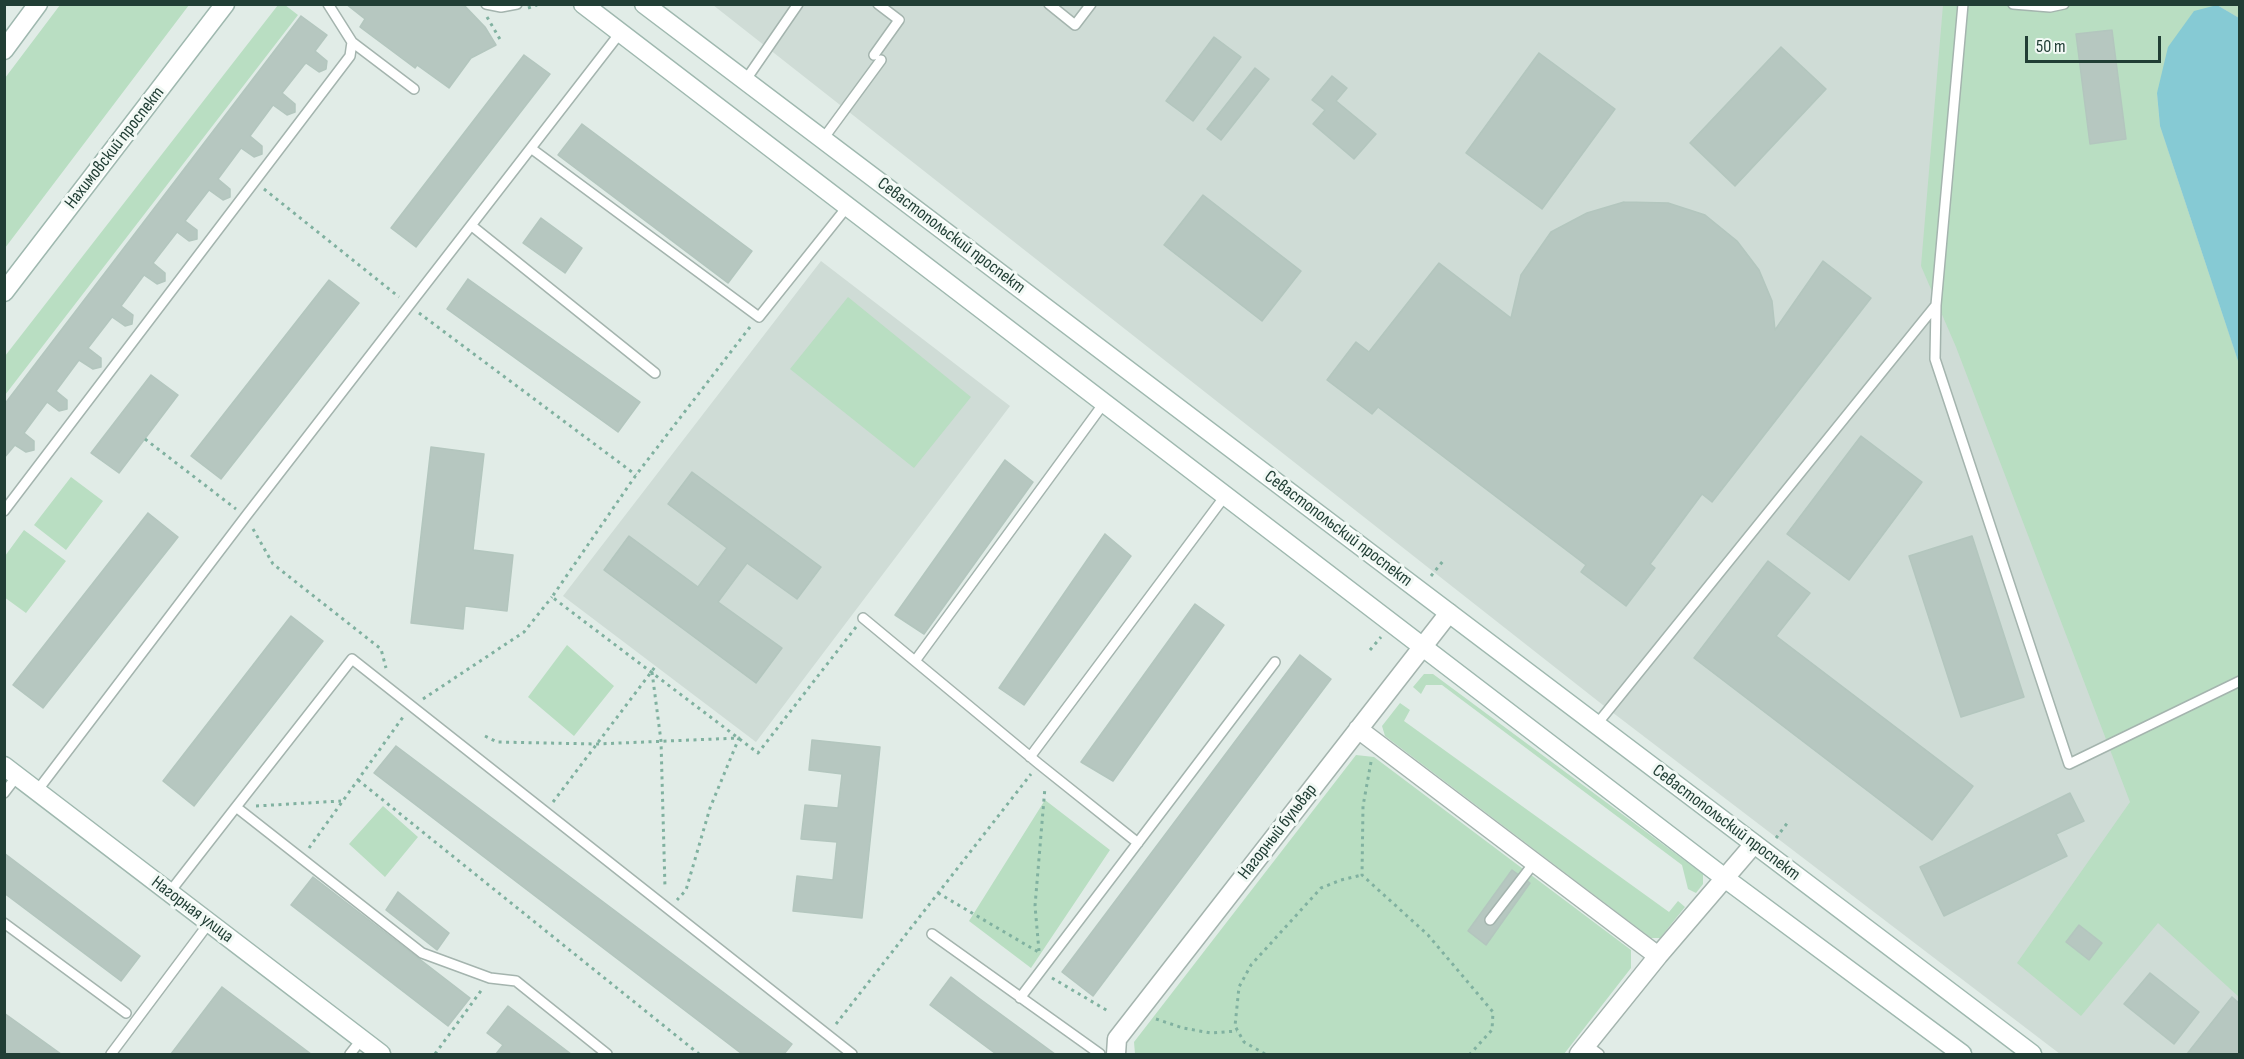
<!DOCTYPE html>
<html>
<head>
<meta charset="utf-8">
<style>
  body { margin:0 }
  #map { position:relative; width:2244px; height:1059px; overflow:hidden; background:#e1ece7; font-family:"Sofia Sans Condensed",sans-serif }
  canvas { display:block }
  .frame { position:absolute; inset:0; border:6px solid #213e35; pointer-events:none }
  .scale { position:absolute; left:2025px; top:36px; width:136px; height:27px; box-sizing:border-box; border:3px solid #213e35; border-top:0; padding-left:8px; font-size:18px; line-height:21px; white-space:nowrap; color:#213e35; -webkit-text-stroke:4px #f2f9f5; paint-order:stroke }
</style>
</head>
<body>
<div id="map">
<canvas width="2244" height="1059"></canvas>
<div class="frame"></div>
<div class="scale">50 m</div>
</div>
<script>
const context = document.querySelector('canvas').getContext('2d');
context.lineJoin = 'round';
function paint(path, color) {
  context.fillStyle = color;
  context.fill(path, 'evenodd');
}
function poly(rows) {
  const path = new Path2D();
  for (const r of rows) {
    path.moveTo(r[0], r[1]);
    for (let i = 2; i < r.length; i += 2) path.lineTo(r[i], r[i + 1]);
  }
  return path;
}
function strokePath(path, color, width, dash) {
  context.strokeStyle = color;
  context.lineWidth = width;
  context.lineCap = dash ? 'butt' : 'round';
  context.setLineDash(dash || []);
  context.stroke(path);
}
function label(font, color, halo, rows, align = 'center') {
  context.font = font + ' "Sofia Sans Condensed",sans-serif';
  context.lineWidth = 6;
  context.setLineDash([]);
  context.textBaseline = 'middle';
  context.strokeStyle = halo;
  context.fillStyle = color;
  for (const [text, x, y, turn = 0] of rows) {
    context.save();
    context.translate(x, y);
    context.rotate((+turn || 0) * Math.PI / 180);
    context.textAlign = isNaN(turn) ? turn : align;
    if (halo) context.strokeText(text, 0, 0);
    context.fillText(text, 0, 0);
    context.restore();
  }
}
paint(poly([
  [713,5,2239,5,2239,1054,2060,1054,1608,709],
  [821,261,1010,406,756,742,563,596]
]), '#cfdcd6');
paint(poly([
  [60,5,189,5,5,248,5,78],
  [278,5,285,5,298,15,5,395,5,356],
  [1943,5,2239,5,2239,18,2217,5,2157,93,2160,126,2239,364,2239,997,2158,923,2081,1016,2017,963,2130,802,1956,347,1921,266],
  [848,297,971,397,914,468,790,369],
  [71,477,103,501,66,550,34,525],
  [24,530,66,561,26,613,4,597,5,556],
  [567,645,614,686,574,736,528,697],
  [1424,674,1433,674,1703,874,1703,884,1696,893,1688,889,1682,865,1442,685,1426,685,1421,694,1413,687],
  [1400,703,1410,710,1404,721,1669,912,1678,901,1685,907,1660,938,1651,938,1385,736,1382,726],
  [1356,755,1374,757,1631,950,1631,968,1564,1054,1135,1054,1134,1042],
  [1045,800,1110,850,1031,968,969,921],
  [383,806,418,837,385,877,349,844]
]), '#b9dec2');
paint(poly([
  [2217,5,2239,18,2239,364,2160,126,2157,93,2168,47,2194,11]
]), '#86cad4');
const building = poly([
  [346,4,463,4,485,27,496,45,471,58,449,88,417,65,415,68,360,27,365,19,346,4],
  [301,16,327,35,315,51,327,61,326,69,319,72,306,63,304,65,282,93,295,104,295,112,287,115,273,105,250,136,262,146,262,154,254,157,241,148,218,179,230,189,230,197,223,200,209,190,185,221,197,230,197,239,189,241,177,232,153,263,165,273,165,281,157,284,144,275,121,306,133,315,132,324,125,326,112,317,88,348,101,358,101,367,93,369,79,360,56,391,67,400,67,409,59,411,47,402,24,433,34,441,34,450,26,452,15,445,4,458,4,405,301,16],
  [2112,30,2126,139,2090,144,2076,34,2112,30],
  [1214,37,1241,57,1193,121,1166,101,1214,37],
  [1781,47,1826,89,1735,186,1690,143,1781,47],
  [1539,53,1615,109,1542,209,1466,153,1539,53],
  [524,55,550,74,416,247,391,228,524,55],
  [1255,68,1269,79,1221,140,1207,129,1255,68],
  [1332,76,1347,88,1336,101,1376,134,1354,159,1313,124,1325,110,1312,100,1332,76],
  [582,124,752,251,728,283,558,155,582,124],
  [1203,195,1301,271,1262,321,1164,245,1203,195],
  [1624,202,1668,203,1705,215,1737,241,1759,270,1772,301,1775,330,1823,261,1871,298,1712,502,1702,494,1650,564,1655,568,1626,606,1581,572,1586,565,1378,407,1372,414,1327,380,1356,342,1369,352,1439,263,1511,318,1521,275,1551,232,1587,213,1624,202],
  [541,218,582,248,565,273,523,243,541,218],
  [468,279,640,402,618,432,447,309,468,279],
  [329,280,359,303,221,479,191,456,329,280],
  [151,375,178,395,119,473,91,453,151,375],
  [1861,436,1922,482,1849,580,1787,534,1861,436],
  [431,447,484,454,473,550,513,555,507,611,465,606,463,629,411,623,431,447],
  [1005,460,1033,482,924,634,895,615,1005,460],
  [692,472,821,567,797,599,747,563,718,602,782,648,756,683,604,570,629,536,698,587,727,548,668,504,692,472],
  [148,513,178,537,43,708,13,685,148,513],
  [1105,534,1131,556,1024,705,999,688,1105,534],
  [1972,536,2024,697,1961,717,1909,556,1972,536],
  [1768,561,1810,593,1776,636,1973,786,1932,840,1694,658,1768,561],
  [1195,604,1224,625,1113,781,1081,762,1195,604],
  [291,616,323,641,194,806,163,781,291,616],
  [1300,655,1331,679,1093,996,1062,972,1300,655],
  [812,740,880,747,862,918,793,911,797,876,833,880,837,842,801,839,805,805,838,808,842,774,809,770,812,740],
  [396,746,792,1044,784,1054,742,1054,374,773,396,746],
  [2070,793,2084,821,2056,834,2067,856,1944,916,1920,867,2070,793],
  [4,853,140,956,121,981,4,893,4,853],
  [1512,870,1530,883,1486,945,1468,931,1512,870],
  [313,877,470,998,448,1026,291,905,313,877],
  [398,892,449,933,437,950,386,910,398,892],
  [2079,925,2102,943,2089,960,2066,942,2079,925],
  [2150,973,2199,1012,2174,1044,2124,1004,2150,973],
  [951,977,980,999,1055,1054,996,1054,930,1005,951,977],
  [222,987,311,1054,171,1054,222,987],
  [2232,997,2240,1004,2240,1054,2187,1054,2232,997],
  [508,1006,571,1054,496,1054,503,1045,487,1033,508,1006],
  [4,1013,61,1054,4,1054,4,1013]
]);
paint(building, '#b6c7c0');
strokePath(building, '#b3c6be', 1.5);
const lane = poly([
  [486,4,501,7,517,4],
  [1049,4,1075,25,1091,4],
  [2013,4,2050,7,2064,4],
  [352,42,414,89],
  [874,55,899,20,878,4],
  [745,81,798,4],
  [823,139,881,60],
  [532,149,759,317,847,207],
  [472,226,655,373],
  [1936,305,1935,359,2069,764,2240,681],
  [4,511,350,56,352,42,328,4],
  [863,618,1039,764,1138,843],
  [915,661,1104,403],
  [1597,724,1936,305,1963,4],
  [1030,757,1225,496],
  [37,791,246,516,620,33],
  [4,793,17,776],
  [236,807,352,659,852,1054],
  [169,893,236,807,422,953,490,978,516,981,607,1054],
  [1490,920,1534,863],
  [4,923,126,1013],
  [932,934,1100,1054],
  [1020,998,1275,662],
  [1587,1045,1599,1054],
  [111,1054,209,923],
  [350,1054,361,1040]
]);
const street = poly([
  [1358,729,1658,956],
  [1116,1054,1117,1039,1449,613],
  [1579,1054,1658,956,1754,844]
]);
const secondary = poly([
  [583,4,1726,879,1962,1054],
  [644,4,2032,1054],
  [4,50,38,4],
  [4,292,225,4],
  [4,766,381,1054]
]);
strokePath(lane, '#a4b4ae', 12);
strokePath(street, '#a4b4ae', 21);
strokePath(secondary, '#9fb8af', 21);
strokePath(poly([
  [528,8,537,5],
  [487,17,501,41],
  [264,189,399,297],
  [419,313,636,475],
  [750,327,636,475,552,597,758,753,856,627],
  [145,439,236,509],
  [253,529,273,564,381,649,386,668],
  [1431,576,1443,561],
  [1370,650,1381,637],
  [652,672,661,741,665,888],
  [423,699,524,632,552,597],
  [485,736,497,742,597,744,739,738,710,808,686,890,677,900],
  [1371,762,1363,806,1362,875,1428,935,1493,1012,1492,1030,1470,1054],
  [358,780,699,1054],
  [553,802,655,667],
  [256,806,341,801],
  [1776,838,1788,822],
  [309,848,403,717],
  [938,893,1040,953],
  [1039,951,1035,906,1045,787],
  [1052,978,1108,1011],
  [1156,1019,1183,1028,1211,1033,1237,1031],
  [836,1024,1031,774],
  [435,1054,483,988],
  [1265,1054,1244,1042,1235,1026,1239,987,1251,965,1321,888,1341,880,1362,875]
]), '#80b1a0', 3, [3, 4.5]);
strokePath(lane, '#fff', 9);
strokePath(street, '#fff', 18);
strokePath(secondary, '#fff', 18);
label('18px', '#213e35', '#f2f9f5', [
  ["Нахимовский проспект",115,148,-52],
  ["Севастопольский проспект",951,236,37],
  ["Севастопольский проспект",1338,529,37],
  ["Севастопольский проспект",1726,823,37],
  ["Нагорный бульвар",1278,832,-52],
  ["Нагорная улица",192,910,37]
]);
</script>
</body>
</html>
